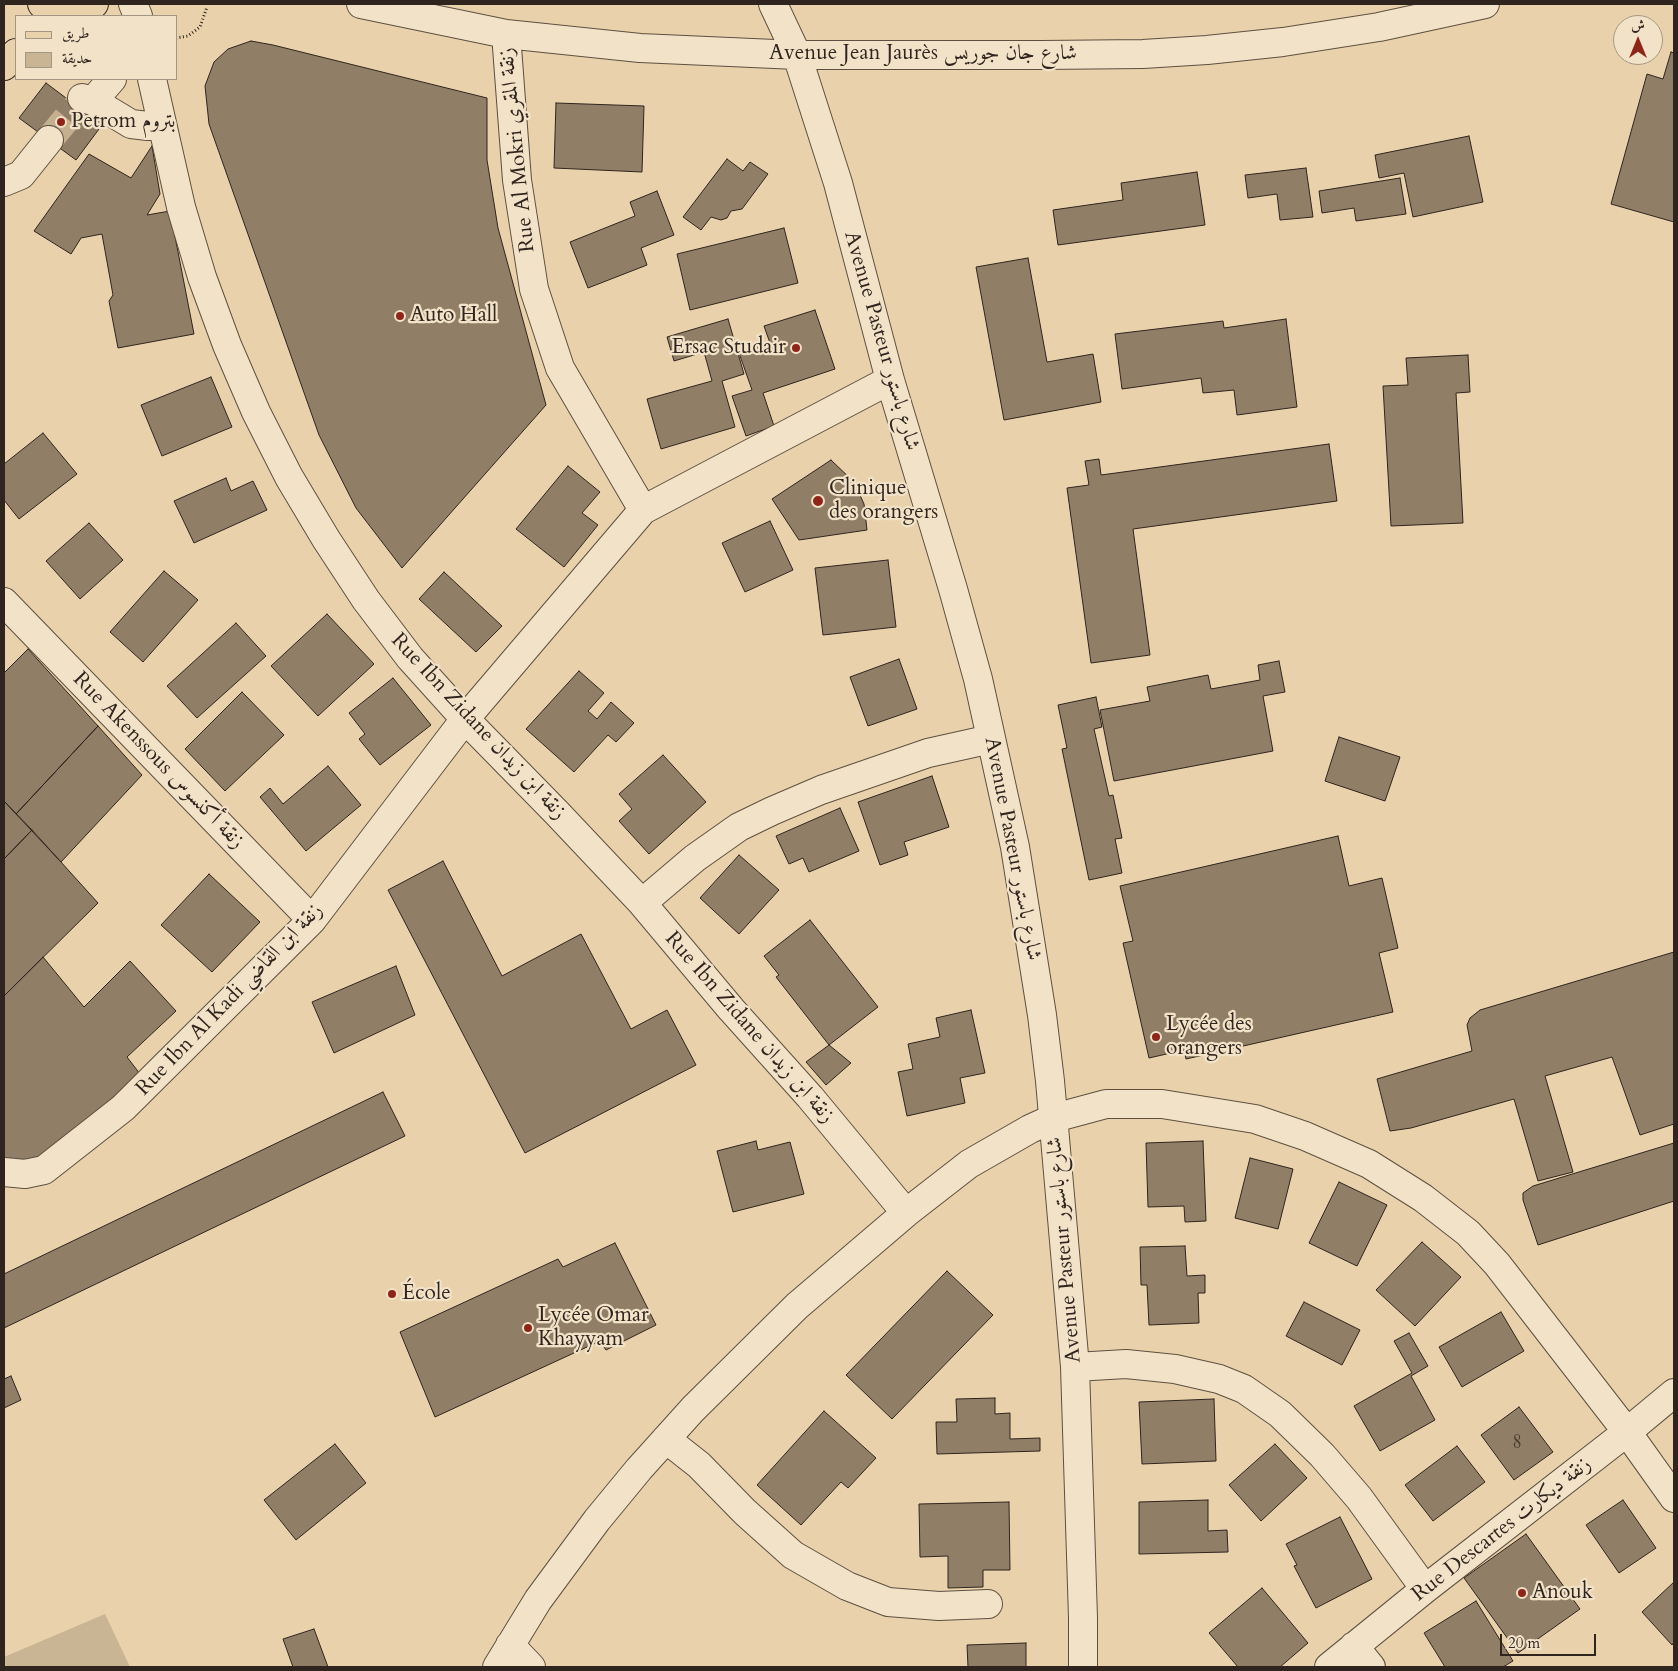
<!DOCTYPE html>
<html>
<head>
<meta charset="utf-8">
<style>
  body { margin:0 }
  #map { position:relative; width:1678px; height:1671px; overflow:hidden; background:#e9d2ab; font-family:Cardo,Amiri,serif }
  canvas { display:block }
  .frame { position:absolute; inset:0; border:5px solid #2f241e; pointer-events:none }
  .legend { position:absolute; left:15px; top:15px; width:162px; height:65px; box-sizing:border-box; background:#f1e2c8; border:1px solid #a39684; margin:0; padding:6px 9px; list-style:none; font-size:15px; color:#2f241e }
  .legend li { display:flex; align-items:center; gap:10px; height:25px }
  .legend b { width:25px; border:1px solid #a39684 }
  .north { position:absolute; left:1613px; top:15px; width:50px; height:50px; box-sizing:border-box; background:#f1e2c8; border:1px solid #a39684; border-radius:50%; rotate:0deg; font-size:14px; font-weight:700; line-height:20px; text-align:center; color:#2f241e }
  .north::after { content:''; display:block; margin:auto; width:18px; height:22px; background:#8f2418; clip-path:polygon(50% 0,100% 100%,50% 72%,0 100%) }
  .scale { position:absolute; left:1500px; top:1634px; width:96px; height:22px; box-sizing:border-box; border:2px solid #2f241e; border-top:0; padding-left:6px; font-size:15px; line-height:18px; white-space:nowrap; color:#2f241e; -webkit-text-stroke:4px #f1e2c8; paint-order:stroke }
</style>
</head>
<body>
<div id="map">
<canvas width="1678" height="1671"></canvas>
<div class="frame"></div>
<ul class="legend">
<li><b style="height:6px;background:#e9d2ab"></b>طريق</li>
<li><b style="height:14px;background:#c9b493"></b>حديقة</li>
</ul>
<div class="north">ش</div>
<div class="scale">20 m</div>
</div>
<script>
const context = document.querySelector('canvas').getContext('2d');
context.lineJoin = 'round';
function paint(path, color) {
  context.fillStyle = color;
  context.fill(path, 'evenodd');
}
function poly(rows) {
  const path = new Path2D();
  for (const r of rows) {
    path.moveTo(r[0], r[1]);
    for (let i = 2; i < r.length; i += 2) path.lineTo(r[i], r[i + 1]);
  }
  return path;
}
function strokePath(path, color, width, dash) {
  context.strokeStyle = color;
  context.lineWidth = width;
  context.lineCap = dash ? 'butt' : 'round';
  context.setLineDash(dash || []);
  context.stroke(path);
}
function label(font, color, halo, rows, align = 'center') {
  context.font = font + ' Cardo,Amiri,serif';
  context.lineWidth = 4.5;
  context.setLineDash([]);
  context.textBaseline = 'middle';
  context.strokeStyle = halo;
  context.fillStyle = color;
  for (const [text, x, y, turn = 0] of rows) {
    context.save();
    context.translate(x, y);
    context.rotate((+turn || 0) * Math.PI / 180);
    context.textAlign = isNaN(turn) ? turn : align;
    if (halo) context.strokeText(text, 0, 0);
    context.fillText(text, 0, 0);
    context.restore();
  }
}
paint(poly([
  [105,1614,130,1667,4,1667,4,1657]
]), '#c9b493');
const building = poly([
  [251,41,273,45,487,98,487,160,498,228,546,405,402,568,356,508,319,435,209,124,205,86,214,62,228,49,251,41],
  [1671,52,1674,53,1674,222,1611,204,1647,74,1663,79,1671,52],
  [46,83,102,125,76,160,19,118,46,83],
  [556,103,644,106,642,172,554,168,556,103],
  [1469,136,1483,202,1413,217,1404,173,1379,178,1375,155,1469,136],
  [152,146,160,194,147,215,170,211,194,334,118,348,109,301,113,295,102,234,81,238,71,254,34,231,89,154,131,178,152,146],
  [727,159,743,171,750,162,768,174,742,209,731,211,727,218,721,220,711,217,701,230,683,217,727,159],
  [1306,168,1313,217,1280,220,1277,194,1248,198,1245,175,1306,168],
  [1197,172,1205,225,1058,245,1053,210,1123,200,1121,183,1197,172],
  [1400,178,1406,214,1356,221,1354,208,1322,213,1319,191,1400,178],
  [657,191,674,235,641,248,647,265,588,288,570,242,635,216,630,202,657,191],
  [784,228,798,283,690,310,677,254,784,228],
  [1028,258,1047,362,1093,354,1101,402,1004,420,976,267,1028,258],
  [815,310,835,369,763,393,774,426,746,436,732,396,752,390,739,353,770,343,764,326,815,310],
  [728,319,744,374,722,381,735,427,661,449,647,399,712,381,704,352,674,361,667,337,728,319],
  [1286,319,1297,407,1237,415,1234,390,1203,393,1201,378,1122,389,1115,334,1223,321,1224,328,1286,319],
  [1468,355,1470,392,1456,393,1463,523,1391,526,1383,386,1408,385,1406,358,1468,355],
  [211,377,232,427,162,456,141,405,211,377],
  [43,433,77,474,19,519,4,500,4,464,43,433],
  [1329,444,1337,501,1133,529,1150,655,1091,663,1067,488,1089,485,1085,461,1099,459,1101,475,1329,444],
  [831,460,854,482,864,504,867,530,799,540,772,499,831,460],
  [568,466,600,492,582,513,598,525,564,567,516,529,568,466],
  [226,478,231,491,253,481,267,510,194,543,174,501,226,478],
  [770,521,793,570,745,592,722,543,770,521],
  [89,523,123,560,80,599,46,561,89,523],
  [888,560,896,627,823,635,815,568,888,560],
  [164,571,198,600,143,662,110,632,164,571],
  [444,572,502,626,476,652,419,599,444,572],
  [327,614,374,664,318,716,271,666,327,614],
  [236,623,266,656,197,718,167,686,236,623],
  [28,649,98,726,16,814,4,801,4,673,28,649],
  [899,659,917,709,868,726,850,677,899,659],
  [1279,661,1285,692,1263,696,1273,751,1114,781,1100,710,1150,701,1147,687,1208,675,1211,689,1260,680,1258,665,1279,661],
  [579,671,604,693,588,711,597,719,611,702,634,723,616,742,608,735,574,772,526,729,579,671],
  [393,678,431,725,380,765,359,739,365,734,349,713,393,678],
  [242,692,284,735,225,791,185,749,242,692],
  [1096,697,1102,727,1094,729,1109,796,1113,795,1122,838,1115,839,1122,873,1089,880,1062,749,1067,748,1058,705,1096,697],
  [98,726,142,775,61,862,16,814,98,726],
  [1339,737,1400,757,1385,801,1325,781,1339,737],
  [663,755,706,802,649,854,619,821,632,809,619,794,663,755],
  [328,766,361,805,306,851,260,797,270,788,283,804,328,766],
  [932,776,949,827,904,842,908,855,880,865,858,802,932,776],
  [4,801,32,830,4,859,4,801],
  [840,808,859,851,809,872,803,858,789,864,776,836,840,808],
  [32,830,98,903,4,996,4,859,32,830],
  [1338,836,1349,886,1382,878,1398,948,1379,953,1393,1012,1186,1059,1184,1050,1149,1058,1123,943,1133,941,1120,886,1338,836],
  [739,855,779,890,739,934,700,898,739,855],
  [443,861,502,976,581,934,631,1029,667,1010,696,1065,525,1153,388,890,443,861],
  [209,874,260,922,212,972,161,925,209,874],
  [810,920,878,1007,829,1045,776,977,779,975,764,956,810,920],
  [1674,952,1674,1124,1640,1135,1612,1057,1545,1076,1573,1172,1538,1181,1514,1099,1411,1128,1390,1131,1377,1079,1472,1051,1467,1025,1470,1018,1480,1010,1674,952],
  [43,957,84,1007,130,961,176,1011,127,1057,140,1074,43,1160,4,1159,4,996,43,957],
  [396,966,415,1015,334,1053,312,1002,396,966],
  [971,1010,985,1073,960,1078,965,1103,907,1116,898,1072,913,1069,908,1044,940,1037,936,1018,971,1010],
  [829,1045,851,1063,826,1085,806,1062,829,1045],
  [383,1092,405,1136,4,1328,4,1274,383,1092],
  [756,1141,758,1150,790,1142,804,1194,733,1212,717,1151,756,1141],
  [1203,1141,1206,1221,1185,1222,1184,1206,1148,1207,1146,1143,1203,1141],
  [1674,1143,1674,1201,1538,1245,1523,1200,1523,1193,1533,1186,1674,1143],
  [1250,1158,1293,1169,1278,1229,1235,1218,1250,1158],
  [1339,1182,1387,1205,1357,1266,1309,1243,1339,1182],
  [1422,1242,1461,1277,1415,1326,1376,1290,1422,1242],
  [615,1243,656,1325,606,1350,600,1341,435,1417,400,1332,558,1259,563,1267,615,1243],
  [1185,1246,1187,1276,1205,1275,1205,1293,1198,1293,1199,1323,1149,1325,1147,1285,1141,1285,1140,1247,1185,1246],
  [947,1271,993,1315,892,1419,846,1375,947,1271],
  [1304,1302,1360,1330,1342,1365,1286,1336,1304,1302],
  [1501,1312,1524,1351,1462,1387,1439,1347,1501,1312],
  [1409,1333,1428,1366,1411,1376,1435,1420,1380,1451,1354,1406,1412,1373,1394,1341,1409,1333],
  [11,1376,21,1400,4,1408,4,1379,11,1376],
  [995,1398,995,1414,1010,1413,1010,1439,1040,1438,1040,1451,937,1454,936,1422,957,1422,956,1399,995,1398],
  [1214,1399,1216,1461,1142,1464,1139,1402,1214,1399],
  [1519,1407,1553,1452,1514,1480,1481,1435,1519,1407],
  [824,1411,876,1458,848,1488,841,1482,801,1525,757,1485,824,1411],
  [335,1444,366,1483,296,1540,264,1500,335,1444],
  [1275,1444,1307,1478,1261,1521,1229,1485,1275,1444],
  [1457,1446,1485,1482,1433,1521,1405,1485,1457,1446],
  [1208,1500,1208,1531,1227,1530,1228,1552,1139,1554,1139,1502,1208,1500],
  [1623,1500,1656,1548,1619,1573,1586,1525,1623,1500],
  [1009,1502,1010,1570,983,1570,983,1587,948,1588,948,1556,920,1557,919,1504,1009,1502],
  [1340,1517,1372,1579,1316,1608,1294,1566,1297,1565,1286,1544,1340,1517],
  [1526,1534,1580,1609,1518,1653,1464,1578,1526,1534],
  [1674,1582,1674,1642,1672,1645,1642,1612,1674,1582],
  [1262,1588,1308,1643,1280,1667,1238,1667,1209,1633,1262,1588],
  [1476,1601,1513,1661,1503,1667,1445,1667,1424,1633,1476,1601],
  [314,1629,328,1667,293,1667,283,1639,314,1629],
  [1026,1643,1026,1667,968,1667,967,1645,1026,1643]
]);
paint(building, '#907e67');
strokePath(building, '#2f241e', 1);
strokePath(poly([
  [49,140,77,106]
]), '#c4af8f', 28, [28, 14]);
const minor = poly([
  [133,4,138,16],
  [361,4,506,34,640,48,797,55,1042,55,1143,54,1207,50,1283,42,1379,27,1485,4],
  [773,4,797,55,838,183,890,380,953,589,978,679,1015,847,1042,1015,1050,1081,1075,1367,1083,1618,1083,1667],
  [506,34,517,180,534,289,560,368,643,510],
  [152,79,181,207,202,277,227,345,256,412,289,477,326,539,366,600,410,658,465,719,557,813,642,903,731,1009,810,1097,906,1213],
  [82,98,93,101,131,124,148,126,162,125],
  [93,101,112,79],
  [4,182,21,175,49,140],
  [4,602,312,920],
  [642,903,695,858,739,827,772,811,821,790,928,753,991,739],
  [4,1172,25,1174,44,1170,123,1108,312,920,465,719,643,510,890,380],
  [1075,1367,1126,1364,1175,1369,1219,1379,1244,1389,1280,1414,1322,1455,1359,1498,1425,1589],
  [666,1439,699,1465,745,1512,793,1555,847,1586,888,1602,939,1606,988,1604],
  [510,1645,531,1667],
  [1354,1646,1371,1667],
  [497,1667,538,1600,597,1520,639,1469,693,1409,797,1306,906,1213,969,1164,1030,1129,1054,1118,1106,1104,1162,1104,1255,1119,1305,1136,1369,1164,1423,1198,1468,1233,1497,1264,1627,1432,1674,1498],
  [1329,1667,1425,1589,1627,1432,1674,1393]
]);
const major = poly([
  [42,4,52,7,71,9,94,4],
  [4,66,16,53]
]);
strokePath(minor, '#5e5041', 30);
strokePath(major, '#2f241e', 30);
strokePath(poly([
  [176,38,188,36,200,27,207,7]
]), '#2f241e', 3, [1, 2.5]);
strokePath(minor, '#f1e2c8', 28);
strokePath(major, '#e9d2ab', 28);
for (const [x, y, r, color] of [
  [61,122,5,"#8f2418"],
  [400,316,5,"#8f2418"],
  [796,348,5,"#8f2418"],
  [818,501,6,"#8f2418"],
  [1156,1037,5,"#8f2418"],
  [392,1294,5,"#8f2418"],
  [528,1328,5,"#8f2418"],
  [1522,1593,5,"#8f2418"]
]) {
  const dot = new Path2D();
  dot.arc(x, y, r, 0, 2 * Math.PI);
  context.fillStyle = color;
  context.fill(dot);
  strokePath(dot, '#f1e2c8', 2);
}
label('19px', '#473a30', null, [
  ["8",1517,1444]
]);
label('21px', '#2f241e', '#f1e2c8', [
  ["Avenue Jean Jaurès شارع جان جوريس",923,54],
  ["Rue Al Mokri زنقة المقري",518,150,-96],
  ["Avenue Pasteur شارع باستور",881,341,74],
  ["Rue Ibn Zidane زنقة ابن زيدان",478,727,47],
  ["Rue Akenssous زنقة أكنسوس",158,761,46],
  ["Avenue Pasteur شارع باستور",1012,849,79],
  ["Rue Ibn Al Kadi زنقة ابن القاضي",230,1000,-46],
  ["Rue Ibn Zidane زنقة ابن زيدان",749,1028,49],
  ["Avenue Pasteur شارع باستور",1065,1250,-95],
  ["Rue Descartes زنقة ديكارت",1502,1530,-38]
]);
label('21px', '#2f241e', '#f1e2c8', [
  ["Petrom بتروم",71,122],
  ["Auto Hall",410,316],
  ["Ersac Studair",786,348,"right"],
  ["Clinique",829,489],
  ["des orangers",829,513],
  ["Lycée des",1166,1025],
  ["orangers",1166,1049],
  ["École",402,1294],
  ["Lycée Omar",538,1316],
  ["Khayyam",538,1340],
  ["Anouk",1532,1593]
], 'left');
</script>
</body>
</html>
